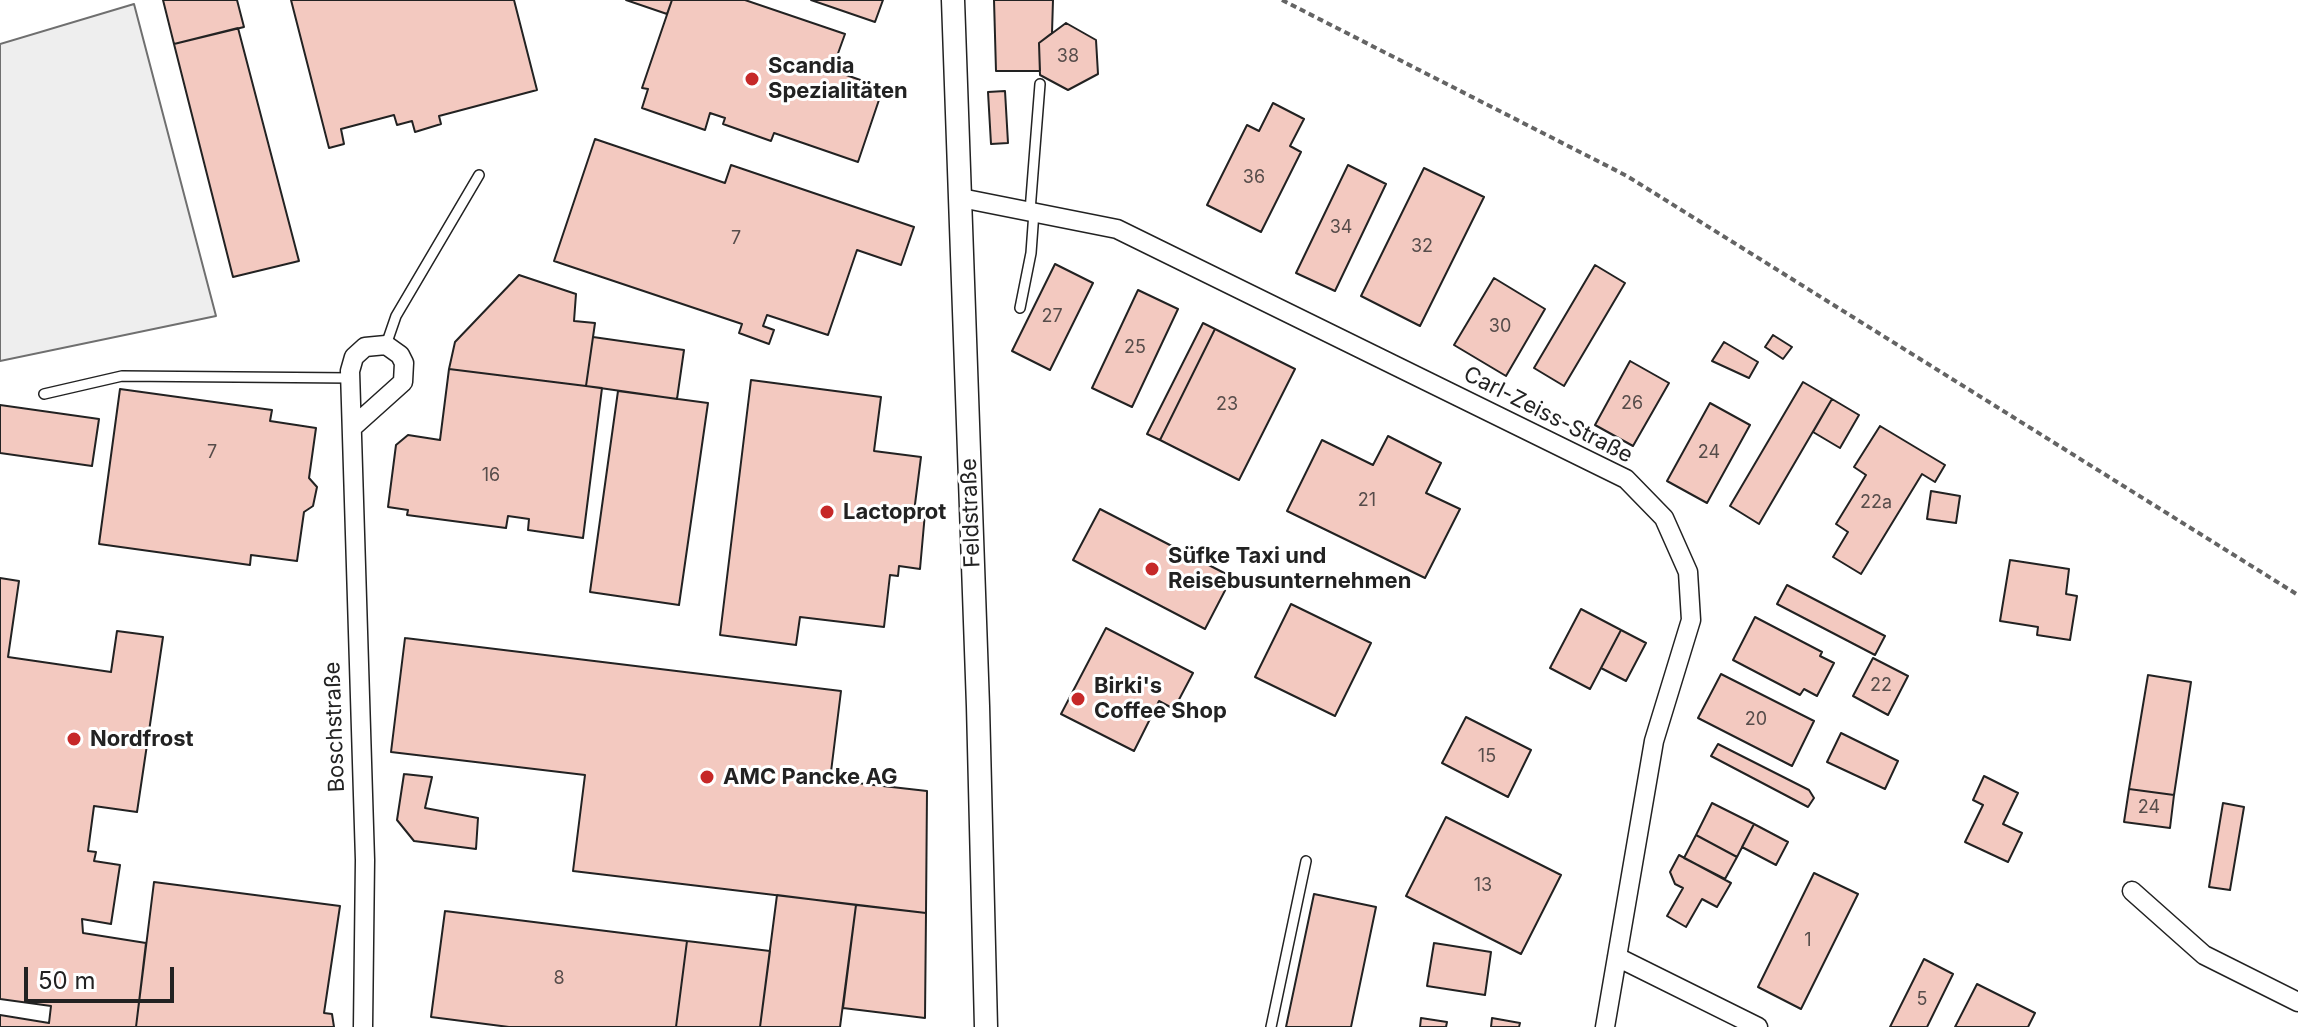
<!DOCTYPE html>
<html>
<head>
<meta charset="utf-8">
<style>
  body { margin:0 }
  #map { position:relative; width:2298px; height:1027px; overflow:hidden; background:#fff; font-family:Inter,sans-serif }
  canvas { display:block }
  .scale { position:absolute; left:24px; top:967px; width:150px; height:36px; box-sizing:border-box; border:4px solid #222; border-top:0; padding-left:10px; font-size:24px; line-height:28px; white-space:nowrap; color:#222; -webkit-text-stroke:6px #fff; paint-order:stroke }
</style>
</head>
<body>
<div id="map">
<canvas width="2298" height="1027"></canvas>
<div class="scale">50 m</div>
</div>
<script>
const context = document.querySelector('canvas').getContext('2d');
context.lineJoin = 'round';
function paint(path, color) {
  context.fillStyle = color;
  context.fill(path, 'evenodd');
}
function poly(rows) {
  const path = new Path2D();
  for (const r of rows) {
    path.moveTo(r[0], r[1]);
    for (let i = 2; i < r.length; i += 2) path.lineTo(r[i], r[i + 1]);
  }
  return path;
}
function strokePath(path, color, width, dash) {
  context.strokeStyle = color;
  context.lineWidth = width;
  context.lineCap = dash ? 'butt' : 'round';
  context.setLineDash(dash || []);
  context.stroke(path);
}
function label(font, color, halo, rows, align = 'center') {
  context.font = font + ' Inter,sans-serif';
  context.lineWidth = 6;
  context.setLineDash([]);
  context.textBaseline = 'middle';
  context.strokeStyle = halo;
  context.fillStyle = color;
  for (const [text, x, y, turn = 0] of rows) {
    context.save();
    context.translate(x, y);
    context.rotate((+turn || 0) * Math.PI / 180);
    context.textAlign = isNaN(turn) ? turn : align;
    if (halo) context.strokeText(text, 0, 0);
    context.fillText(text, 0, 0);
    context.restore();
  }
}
const green = poly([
  [134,4,216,316,0,361,0,44,134,4]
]);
paint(green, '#eee');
strokePath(green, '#6f6f6f', 2);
const building = poly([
  [163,0,237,0,244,27,174,44,163,0],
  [291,0,514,0,537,90,439,116,441,124,415,132,412,121,397,125,394,115,341,129,344,144,329,148,291,0],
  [626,0,672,0,667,14,626,0],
  [672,0,745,0,845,34,832,70,883,88,858,162,774,133,771,141,723,124,725,118,710,113,705,130,642,108,648,89,642,88,672,0],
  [811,0,883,0,875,22,811,0],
  [994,0,1053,0,1052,33,1039,43,1040,71,996,71,994,0],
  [1066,23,1096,40,1098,74,1068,90,1040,75,1039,43,1066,23],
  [238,28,299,261,233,277,174,44,238,28],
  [1005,91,1008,143,991,144,988,92,1005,91],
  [1273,103,1304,119,1290,146,1301,152,1261,232,1207,205,1247,125,1259,131,1273,103],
  [595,139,725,183,731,165,914,227,901,265,857,250,828,335,767,315,763,326,774,330,769,344,739,333,742,324,554,261,595,139],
  [1348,165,1386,184,1335,291,1296,273,1348,165],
  [1424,168,1484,197,1420,326,1361,296,1424,168],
  [1055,264,1093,283,1050,370,1012,351,1055,264],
  [1595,265,1625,283,1564,386,1534,368,1595,265],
  [519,275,576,294,574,321,595,323,586,386,449,369,455,342,519,275],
  [1494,278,1545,309,1506,376,1454,345,1494,278],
  [1138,290,1178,309,1132,407,1092,388,1138,290],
  [1203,323,1215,329,1160,440,1147,434,1203,323],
  [1215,329,1295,369,1239,480,1160,440,1215,329],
  [1773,335,1792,347,1783,359,1765,347,1773,335],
  [593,337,684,350,677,399,586,386,593,337],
  [1724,342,1758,362,1749,378,1712,361,1724,342],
  [1630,361,1669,383,1633,446,1595,425,1630,361],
  [449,369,602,388,583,538,528,530,529,519,508,516,506,528,407,515,408,510,388,507,396,445,408,435,440,440,449,369],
  [751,380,881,397,874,451,921,457,914,512,925,513,920,569,899,566,898,576,890,575,884,627,800,617,796,645,720,635,751,380],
  [1803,382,1832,399,1759,524,1730,506,1803,382],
  [120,389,272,410,270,421,316,428,309,478,317,487,313,506,304,512,297,561,251,555,250,565,99,544,120,389],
  [618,391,708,403,679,605,590,592,618,391],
  [1832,399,1859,415,1840,448,1813,432,1832,399],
  [1710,403,1750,425,1707,503,1667,481,1710,403],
  [0,405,99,419,92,466,0,453,0,405],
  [1880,426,1945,465,1935,482,1922,474,1861,574,1833,557,1848,532,1836,524,1866,475,1854,467,1880,426],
  [1388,436,1441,463,1426,493,1460,509,1425,578,1287,511,1322,440,1373,465,1388,436],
  [1931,491,1960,496,1956,523,1927,519,1931,491],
  [1100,509,1232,577,1205,629,1073,560,1100,509],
  [2010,560,2069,569,2066,594,2077,596,2070,640,2037,635,2038,627,2000,621,2010,560],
  [0,578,19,581,8,657,111,672,117,631,163,637,137,812,94,806,88,851,96,852,94,861,120,865,111,924,82,919,83,933,146,943,136,1027,0,1027,0,1015,49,1023,51,1006,0,999,0,578],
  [1787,585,1885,636,1875,655,1777,604,1787,585],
  [1291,604,1371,643,1335,716,1255,677,1291,604],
  [1581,609,1621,630,1590,689,1550,668,1581,609],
  [1755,617,1822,652,1820,656,1834,663,1817,696,1804,689,1800,695,1733,660,1755,617],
  [1106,628,1193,673,1174,709,1159,701,1134,751,1061,714,1106,628],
  [1621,630,1646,643,1626,681,1601,668,1621,630],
  [405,638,841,691,830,780,927,791,926,913,573,871,585,775,391,752,405,638],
  [1873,658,1908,676,1888,715,1853,696,1873,658],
  [1721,674,1814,721,1792,766,1698,718,1721,674],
  [2148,675,2191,682,2174,795,2129,789,2148,675],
  [1466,717,1531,750,1508,797,1442,763,1466,717],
  [1841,733,1898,761,1885,789,1827,762,1841,733],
  [1718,744,1809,790,1814,798,1808,807,1711,756,1718,744],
  [404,774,432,777,425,808,478,818,476,849,414,841,397,820,404,774],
  [1984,776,2018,793,2003,824,2022,833,2008,862,1965,842,1983,805,1973,800,1984,776],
  [2129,789,2174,795,2170,828,2124,822,2129,789],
  [1712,803,1754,824,1737,857,1696,835,1712,803],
  [2223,803,2244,807,2230,890,2209,887,2223,803],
  [1446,817,1561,875,1521,954,1406,896,1446,817],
  [1754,824,1788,842,1776,865,1742,847,1754,824],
  [1696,835,1737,857,1725,879,1684,858,1696,835],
  [1679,855,1731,883,1717,907,1702,899,1686,927,1667,916,1683,888,1675,884,1670,872,1679,855],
  [1814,873,1858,894,1801,1009,1758,987,1814,873],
  [154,882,340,906,324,1013,332,1014,334,1027,136,1027,154,882],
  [1314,894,1376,907,1351,1027,1286,1027,1314,894],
  [777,895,856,905,840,1027,760,1027,777,895],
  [856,905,926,913,925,1018,843,1008,856,905],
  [445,911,687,941,676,1027,509,1027,431,1017,445,911],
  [687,941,770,951,760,1027,676,1027,687,941],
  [1434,943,1491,952,1485,995,1427,986,1434,943],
  [1924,959,1953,974,1927,1027,1890,1027,1924,959],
  [1977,984,2035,1013,2028,1027,1955,1027,1977,984],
  [1421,1018,1447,1022,1446,1027,1420,1027,1421,1018],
  [1492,1018,1520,1023,1519,1027,1491,1027,1492,1018]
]);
paint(building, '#f3c9c0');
strokePath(building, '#222', 2);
const service = poly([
  [1030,211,1040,84],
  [1020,308,1031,253,1034,212],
  [386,345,396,316,479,175],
  [44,394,122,376,351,378],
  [1271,1027,1306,861]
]);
const minor = poly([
  [961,198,1117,229,1626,479,1664,518,1688,572,1691,620,1654,741,1605,1027],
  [354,426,403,382,404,363,400,355,386,345,365,347,354,357,350,371,365,860,363,1027],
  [2132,891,2204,955,2298,1002],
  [1617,957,1758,1027]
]);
const tertiary = poly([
  [953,0,978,706,986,1027]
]);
strokePath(service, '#222', 12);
strokePath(minor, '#222', 21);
strokePath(tertiary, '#222', 25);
strokePath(poly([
  [1282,0,1627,176,2298,595]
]), '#646464', 4, [6, 4]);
strokePath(service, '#fff', 9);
strokePath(minor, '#fff', 18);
strokePath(tertiary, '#fff', 22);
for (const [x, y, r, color] of [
  [752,79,8,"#c62828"],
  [827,512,8,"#c62828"],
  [1152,569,8,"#c62828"],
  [1078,699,8,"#c62828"],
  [74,739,8,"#c62828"],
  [707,777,8,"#c62828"]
]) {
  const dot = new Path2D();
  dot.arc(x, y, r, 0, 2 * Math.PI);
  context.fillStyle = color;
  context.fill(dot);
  strokePath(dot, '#fff', 3);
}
label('18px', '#564c4a', null, [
  ["38",1068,57],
  ["36",1254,178],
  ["34",1341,228],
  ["7",736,239],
  ["32",1422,247],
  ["27",1052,317],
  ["30",1500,327],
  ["25",1135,348],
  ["26",1632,404],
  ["23",1227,405],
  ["7",212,453],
  ["24",1709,453],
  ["16",491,476],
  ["21",1367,501],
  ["22a",1876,503],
  ["22",1881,686],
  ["20",1756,720],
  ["15",1487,757],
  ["24",2149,808],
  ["13",1483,886],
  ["1",1808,941],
  ["8",559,979],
  ["5",1922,1000]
]);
label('bold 22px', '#222', '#fff', [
  ["Scandia",768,66],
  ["Spezialitäten",768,91],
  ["Lactoprot",843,512],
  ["Süfke Taxi und",1168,556],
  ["Reisebusunternehmen",1168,581],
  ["Birki's",1094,686],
  ["Coffee Shop",1094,711],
  ["Nordfrost",90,739],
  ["AMC Pancke AG",723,777]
], 'left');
label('22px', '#222', '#fff', [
  ["Carl-Zeiss-Straße",1548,415,27],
  ["Feldstraße",971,513,-92],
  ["Boschstraße",335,727,-92]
]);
</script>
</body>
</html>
